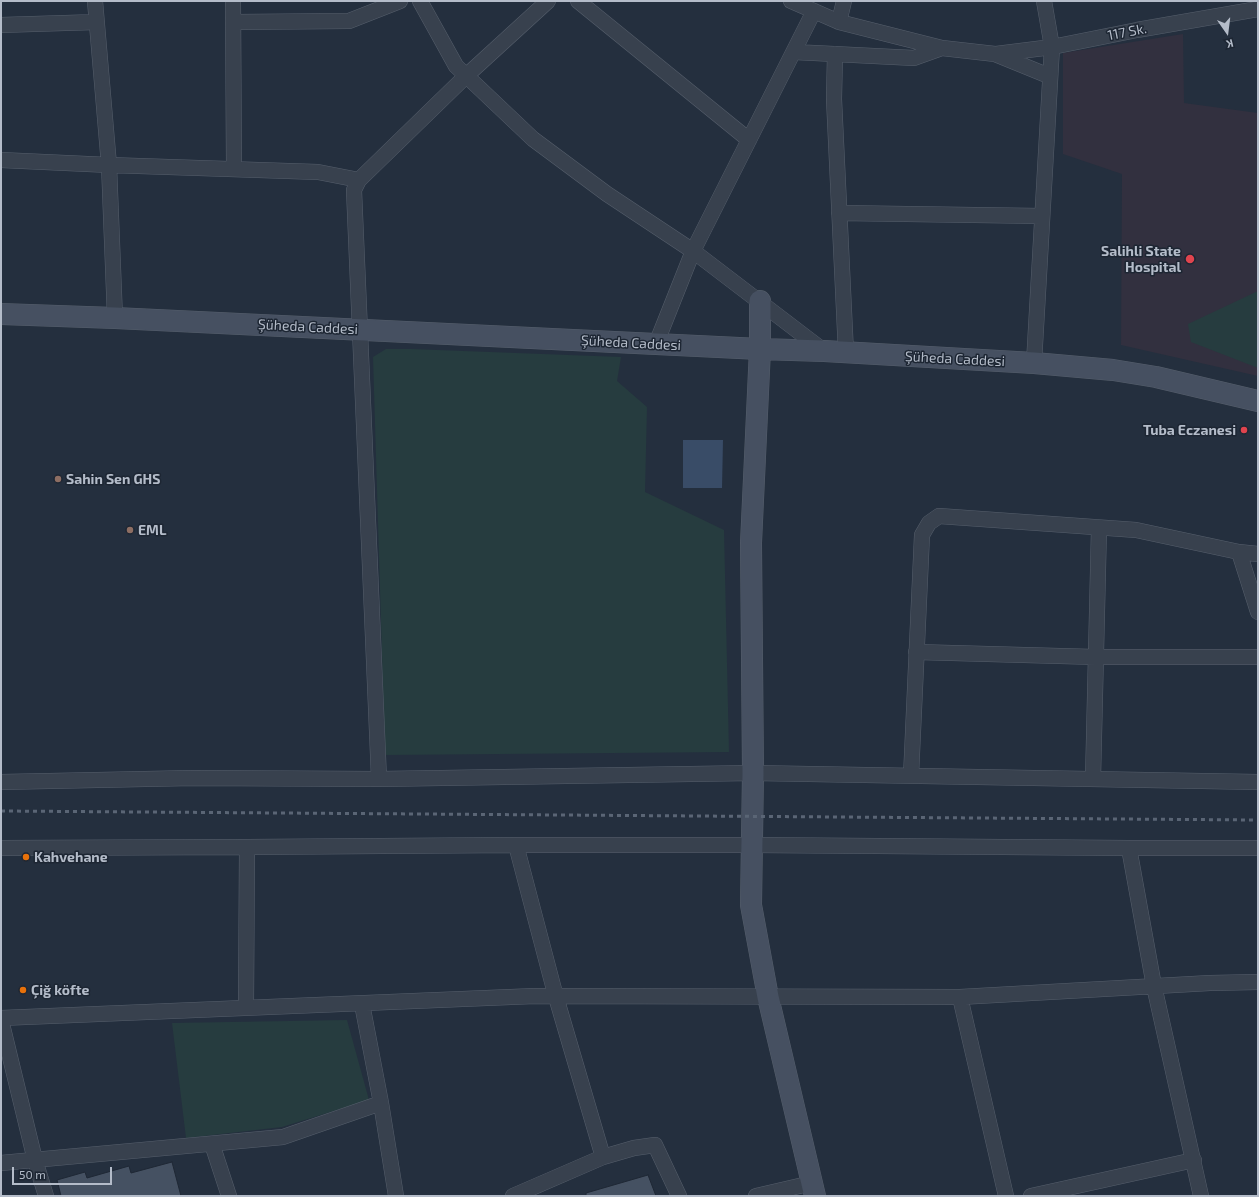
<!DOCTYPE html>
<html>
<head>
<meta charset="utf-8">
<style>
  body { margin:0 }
  #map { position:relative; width:1259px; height:1197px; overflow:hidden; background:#242f3e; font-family:"Exo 2",sans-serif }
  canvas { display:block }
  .frame { position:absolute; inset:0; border:2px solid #b4bcc9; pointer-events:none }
  .north { position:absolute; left:1207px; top:12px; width:40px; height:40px; -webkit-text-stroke:3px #1d2633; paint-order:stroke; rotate:166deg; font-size:11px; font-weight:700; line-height:16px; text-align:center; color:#b4bcc9 }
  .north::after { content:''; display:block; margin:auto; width:14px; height:18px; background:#b4bcc9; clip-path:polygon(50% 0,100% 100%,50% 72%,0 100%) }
  .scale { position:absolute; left:12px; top:1167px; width:100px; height:18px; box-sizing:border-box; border:2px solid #b4bcc9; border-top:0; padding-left:5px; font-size:12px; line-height:14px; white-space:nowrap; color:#b4bcc9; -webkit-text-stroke:3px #1d2633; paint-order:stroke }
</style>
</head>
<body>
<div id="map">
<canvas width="1259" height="1197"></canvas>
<div class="frame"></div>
<div class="north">K</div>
<div class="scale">50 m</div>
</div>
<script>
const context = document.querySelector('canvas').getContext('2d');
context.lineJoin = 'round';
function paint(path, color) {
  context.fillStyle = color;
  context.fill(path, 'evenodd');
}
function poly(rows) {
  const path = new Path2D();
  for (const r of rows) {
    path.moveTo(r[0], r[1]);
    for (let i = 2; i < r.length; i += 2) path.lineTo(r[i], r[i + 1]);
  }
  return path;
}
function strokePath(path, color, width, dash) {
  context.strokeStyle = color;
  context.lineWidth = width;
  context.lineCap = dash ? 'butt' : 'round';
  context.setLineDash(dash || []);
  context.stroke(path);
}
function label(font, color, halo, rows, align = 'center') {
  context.font = font + ' "Exo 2",sans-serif';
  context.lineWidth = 3;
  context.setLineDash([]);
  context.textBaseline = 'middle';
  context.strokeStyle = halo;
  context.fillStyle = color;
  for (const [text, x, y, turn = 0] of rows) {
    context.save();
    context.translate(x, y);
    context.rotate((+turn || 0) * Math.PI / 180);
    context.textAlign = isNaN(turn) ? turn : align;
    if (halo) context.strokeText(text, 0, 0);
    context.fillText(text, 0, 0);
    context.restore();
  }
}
paint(poly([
  [1183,34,1184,103,1258,113,1258,376,1121,345,1122,174,1063,154,1063,53]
]), '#32303f');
paint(poly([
  [1258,291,1258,368,1191,342,1188,324],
  [386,349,411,349,621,357,617,381,647,407,645,492,724,530,729,752,385,755,373,357],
  [347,1020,369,1100,282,1127,186,1138,172,1023]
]), '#263c3f');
paint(poly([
  [683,440,723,440,722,488,683,488]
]), '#394c67');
const building = poly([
  [172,1162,181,1196,61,1196,57,1180,85,1172,87,1178,129,1166,131,1173,172,1162],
  [648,1175,656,1196,586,1196,586,1193,648,1175]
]);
paint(building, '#455162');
strokePath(building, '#1f2835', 1);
const street = poly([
  [95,1,109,165,115,318],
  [233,1,234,169],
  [420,1,456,66,533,139,607,194,693,251,824,351],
  [578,1,749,140],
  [791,1,839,22,942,48,995,54,1049,76],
  [234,22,349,21,400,1],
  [839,22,844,1],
  [1,25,97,22],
  [794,52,914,58,942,48],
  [835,54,834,99,846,353],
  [996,54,1052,47,1137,30,1258,9],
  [1,160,109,165,318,172,359,180],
  [839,213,1042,216],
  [656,344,693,251,814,11],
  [1034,363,1052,47,1044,1],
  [1239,552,1258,612],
  [916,652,1096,657,1258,657],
  [911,776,922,535,929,523,939,516,1136,530,1239,552,1258,554],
  [379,779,354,190,359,180,466,76,548,1],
  [1093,779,1099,528],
  [1,782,193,778,379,779,753,773,1258,782],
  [516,845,556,997,603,1157],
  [1,848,247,847,516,845,751,845,1129,848,1258,848],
  [1129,848,1154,986,1201,1196],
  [960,997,1006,1196],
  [362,1004,381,1103,396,1196],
  [246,1008,247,847],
  [1,1018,535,996,960,997,1210,983,1258,982],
  [1,1020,35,1160,46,1196],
  [212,1144,229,1196],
  [1,1163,283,1137,381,1103],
  [513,1196,603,1157,634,1148,655,1145,679,1196],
  [756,1196,812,1183],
  [1031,1196,1194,1160]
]);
const secondary = poly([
  [760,301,760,349,751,543,753,773,751,905,768,997,815,1196],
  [1,314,115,318,760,349,824,351,1034,363,1113,370,1156,377,1258,401]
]);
strokePath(street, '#565f6c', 16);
strokePath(secondary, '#565f6c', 22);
strokePath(street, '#38414e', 15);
strokePath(secondary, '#465061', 21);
strokePath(poly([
  [1,811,1258,820]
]), '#5a6575', 3, [4, 4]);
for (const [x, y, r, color] of [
  [1190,259,5,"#e0444e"],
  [1244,430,4,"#e0444e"],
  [58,479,4,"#8d6e63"],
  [130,530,4,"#8d6e63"],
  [26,857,4,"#e8710a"],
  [23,990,4,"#e8710a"]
]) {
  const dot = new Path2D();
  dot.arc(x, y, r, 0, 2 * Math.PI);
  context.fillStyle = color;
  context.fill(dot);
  strokePath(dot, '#1d2633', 1.5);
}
label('14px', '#b4bcc9', '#1d2633', [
  ["117 Sk.",1127,32,-11],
  ["Şüheda Caddesi",308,327,3],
  ["Şüheda Caddesi",631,343,3],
  ["Şüheda Caddesi",955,359,3]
]);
label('bold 14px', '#b4bcc9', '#1d2633', [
  ["Salihli State",1181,251,"right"],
  ["Hospital",1181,267,"right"],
  ["Tuba Eczanesi",1236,430,"right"],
  ["Sahin Sen GHS",66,479],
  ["EML",138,530],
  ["Kahvehane",34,857],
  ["Çiğ köfte",31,990]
], 'left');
</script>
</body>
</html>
